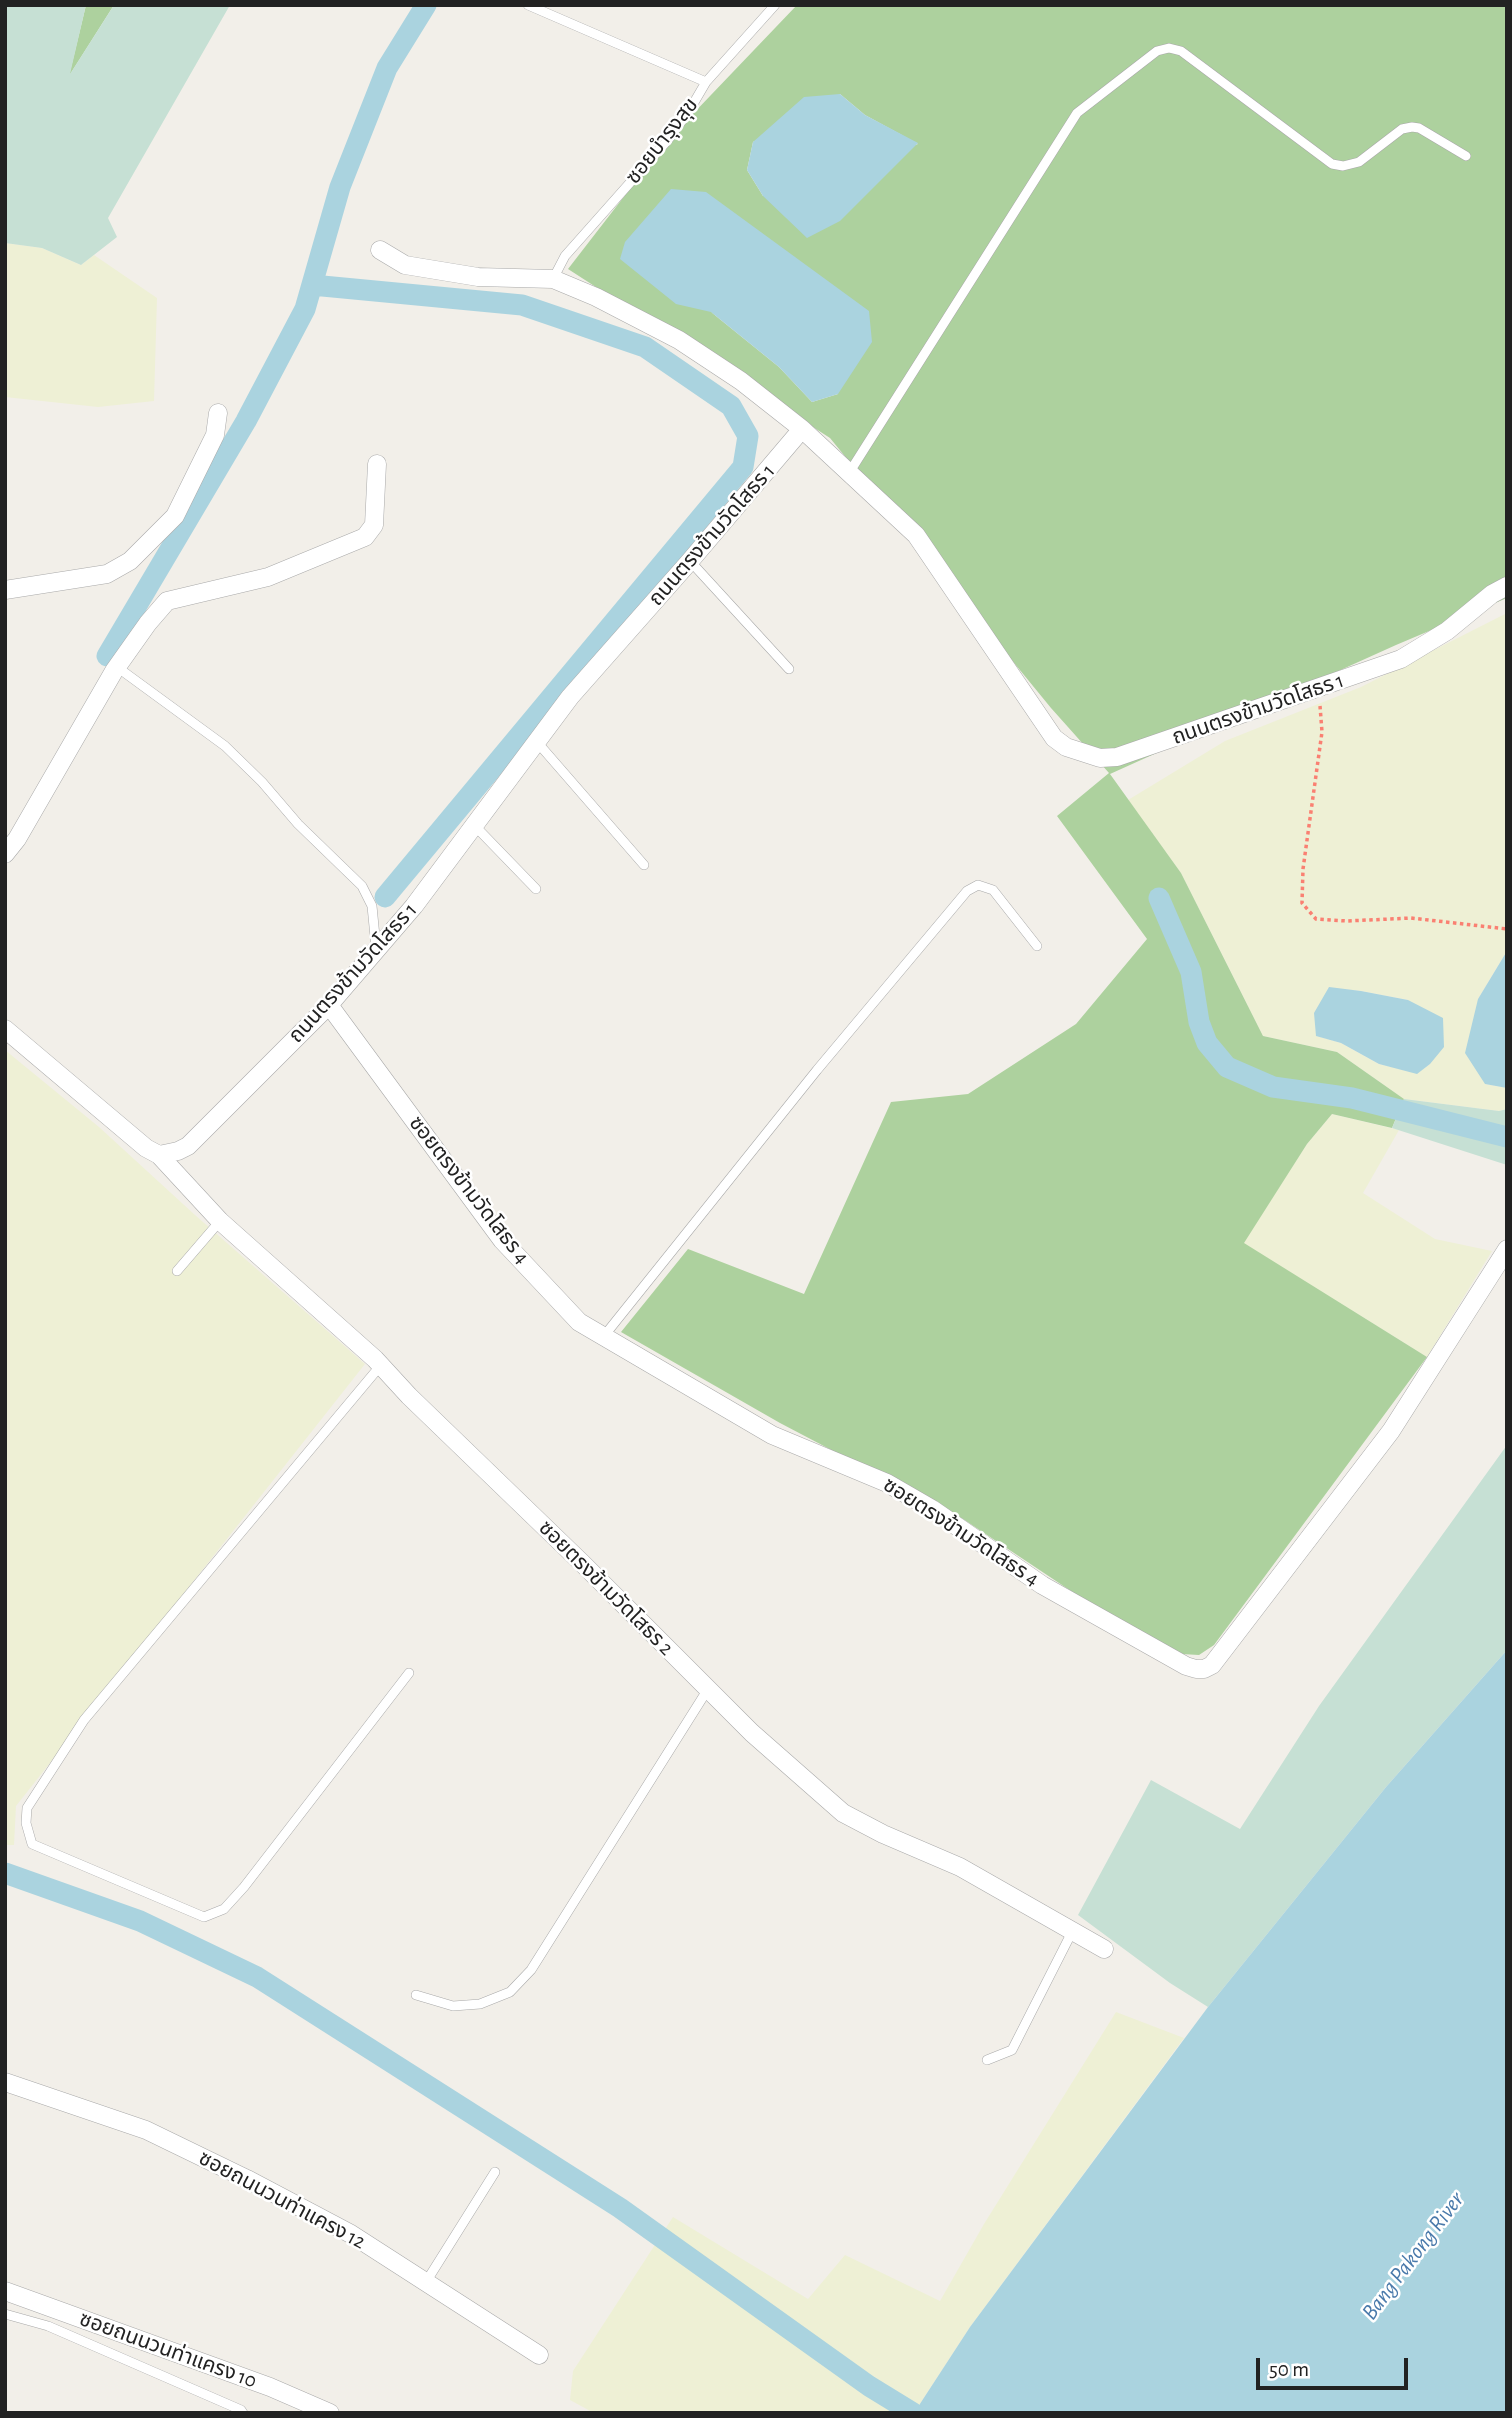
<!DOCTYPE html>
<html>
<head>
<meta charset="utf-8">
<style>
  body { margin:0 }
  #map { position:relative; width:1512px; height:2418px; overflow:hidden; background:#f2efe9; font-family:"Alegreya Sans",sans-serif }
  canvas { display:block }
  .frame { position:absolute; inset:0; border:7px solid #222; pointer-events:none }
  .scale { position:absolute; left:1256px; top:2358px; width:152px; height:32px; box-sizing:border-box; border:4px solid #222; border-top:0; padding-left:9px; font-size:21px; line-height:24px; white-space:nowrap; color:#222; -webkit-text-stroke:5px #fff; paint-order:stroke }
</style>
</head>
<body>
<div id="map">
<canvas width="1512" height="2418"></canvas>
<div class="frame"></div>
<div class="scale">50 m</div>
</div>
<script>
const context = document.querySelector('canvas').getContext('2d');
context.lineJoin = 'round';
function paint(path, color) {
  context.fillStyle = color;
  context.fill(path, 'evenodd');
}
function poly(rows) {
  const path = new Path2D();
  for (const r of rows) {
    path.moveTo(r[0], r[1]);
    for (let i = 2; i < r.length; i += 2) path.lineTo(r[i], r[i + 1]);
  }
  return path;
}
function strokePath(path, color, width, dash) {
  context.strokeStyle = color;
  context.lineWidth = width;
  context.lineCap = dash ? 'butt' : 'round';
  context.setLineDash(dash || []);
  context.stroke(path);
}
function label(font, color, halo, rows, align = 'center') {
  context.font = font + ' "Alegreya Sans","Noto Sans Thai",sans-serif';
  context.lineWidth = 5;
  context.setLineDash([]);
  context.textBaseline = 'middle';
  context.strokeStyle = halo;
  context.fillStyle = color;
  for (const [text, x, y, turn = 0] of rows) {
    context.save();
    context.translate(x, y);
    context.rotate((+turn || 0) * Math.PI / 180);
    context.textAlign = isNaN(turn) ? turn : align;
    if (halo) context.strokeText(text, 0, 0);
    context.fillText(text, 0, 0);
    context.restore();
  }
}
paint(poly([
  [5,243,42,248,81,265,94,255,157,298,154,401,98,407,5,397],
  [1507,613,1507,951,1478,999,1485,1084,1507,1088,1507,1109,1499,1111,1404,1099,1337,1052,1263,1036,1181,873,1128,800,1225,741,1361,687],
  [1328,988,1361,991,1408,1000,1430,1064,1417,1073,1379,1064,1341,1043,1317,1036],
  [5,1050,99,1127,195,1215,365,1364,16,1806,14,1845,5,1845],
  [1332,1114,1399,1130,1363,1193,1435,1239,1492,1251,1427,1357,1243,1243,1307,1144],
  [1116,2012,1184,2038,970,2327,914,2413,594,2413,570,2400,573,2371,673,2217,808,2299,845,2255,940,2301,984,2224]
]), '#eef0d5');
paint(poly([
  [86,5,114,5,69,76],
  [797,5,1507,5,1507,598,1396,645,1110,774,1181,873,1263,1036,1337,1052,1404,1099,1392,1128,1332,1114,1307,1144,1244,1243,1427,1357,1214,1645,1199,1655,1164,1653,963,1519,780,1423,621,1332,688,1249,804,1294,891,1102,968,1094,1076,1024,1147,939,1057,816,1109,773,1051,708,830,438,568,269,667,141],
  [840,94,865,115,918,144,763,196,747,170,753,142],
  [711,312,838,394,812,402,779,367]
]), '#add19e');
paint(poly([
  [5,5,86,5,70,74,114,5,230,5,108,218,117,237,81,265,42,248,5,243],
  [1404,1099,1499,1111,1507,1109,1507,1165,1392,1128],
  [1507,1445,1507,1650,1386,1787,1208,2007,1170,1983,1078,1915,1151,1780,1240,1829,1319,1706]
]), '#c6e0d4');
paint(poly([
  [840,94,865,115,918,143,840,221,807,238,763,196,747,170,753,142,804,97],
  [671,189,706,192,869,311,872,342,838,394,812,402,779,367,711,312,676,304,620,259,625,242],
  [1507,951,1507,1088,1485,1084,1465,1053,1478,999],
  [1329,987,1361,991,1408,1000,1443,1018,1444,1047,1430,1064,1417,1074,1379,1064,1341,1043,1316,1036,1314,1013],
  [1507,1650,1507,2413,914,2413,970,2327,1208,2007,1386,1787]
]), '#aad3df');
strokePath(poly([
  [312,285,522,305,645,347,731,406,748,436,743,467,385,897],
  [107,656,246,421,305,309,340,187,387,68,426,5],
  [1159,898,1191,972,1199,1022,1207,1043,1227,1067,1273,1087,1352,1098,1507,1137],
  [5,1873,140,1921,257,1977,620,2208,869,2386,913,2413]
]), '#aad3df', 21);
const service = poly([
  [528,5,706,82],
  [553,279,565,256,667,141,689,111,706,82,775,5],
  [849,473,1077,113,1157,51,1169,48,1181,51,1332,164,1343,166,1359,162,1402,129,1412,127,1419,128,1466,156],
  [690,561,789,669],
  [117,667,225,746,262,782,298,824,362,886,372,906,376,947],
  [537,742,644,865],
  [475,826,536,889],
  [177,1271,220,1221],
  [604,1336,817,1070,967,891,978,885,993,890,1037,946],
  [381,1365,84,1720,27,1808,26,1823,32,1844,204,1917,224,1909,244,1887,409,1673],
  [416,1995,453,2006,480,2004,510,1992,531,1970,708,1689],
  [987,2060,1012,2050,1073,1930],
  [426,2282,495,2172],
  [5,2314,48,2326,241,2410,243,2413]
]);
const minor = poly([
  [380,250,405,265,478,277,553,279,596,297,679,340,741,381,802,429],
  [5,590,107,574,130,561,175,516,215,435,218,413],
  [5,854,17,839,114,671,148,623,167,601,268,577,365,537,374,525,377,464],
  [329,1005,502,1240,579,1322,772,1435,887,1483,932,1509,1042,1585,1186,1666,1196,1669,1204,1669,1212,1665,1391,1431,1507,1249],
  [5,1029,146,1148,159,1155,178,1151,188,1146,329,1005,414,906,570,697,690,561,802,429,916,535,1054,738,1066,747,1100,758,1117,757,1401,659,1447,631,1492,594,1507,586],
  [159,1155,220,1221,375,1359,409,1396,582,1563,752,1733,843,1813,883,1834,960,1867,1104,1949],
  [5,2082,146,2130,247,2179,351,2234,539,2355],
  [5,2291,270,2387,330,2413]
]);
strokePath(service, '#a9a9a9', 10);
strokePath(minor, '#a9a9a9', 19);
strokePath(poly([
  [1320,706,1322,732,1303,869,1302,903,1316,919,1347,921,1411,918,1507,929]
]), '#fa8072', 3.5, [3.5, 3.5]);
strokePath(service, '#fff', 9);
strokePath(minor, '#fff', 18);
label('21px', '#222', '#fff', [
  ["ซอยบำรุงสุข",662,141,-52],
  ["ถนนตรงข้ามวัดโสธร 1",712,535,-49],
  ["ถนนตรงข้ามวัดโสธร 1",1258,709,-19],
  ["ถนนตรงข้ามวัดโสธร 1",353,973,-48],
  ["ซอยตรงข้ามวัดโสธร 4",469,1190,52],
  ["ซอยตรงข้ามวัดโสธร 4",961,1532,33],
  ["ซอยตรงข้ามวัดโสธร 2",606,1588,45],
  ["ซอยถนนวนท่าแครง 12",282,2200,28],
  ["ซอยถนนวนท่าแครง 10",168,2350,20]
]);
label('italic 23px', '#4a7aab', '#fff', [
  ["Bang Pakong River",1413,2256,-53]
]);
</script>
</body>
</html>
